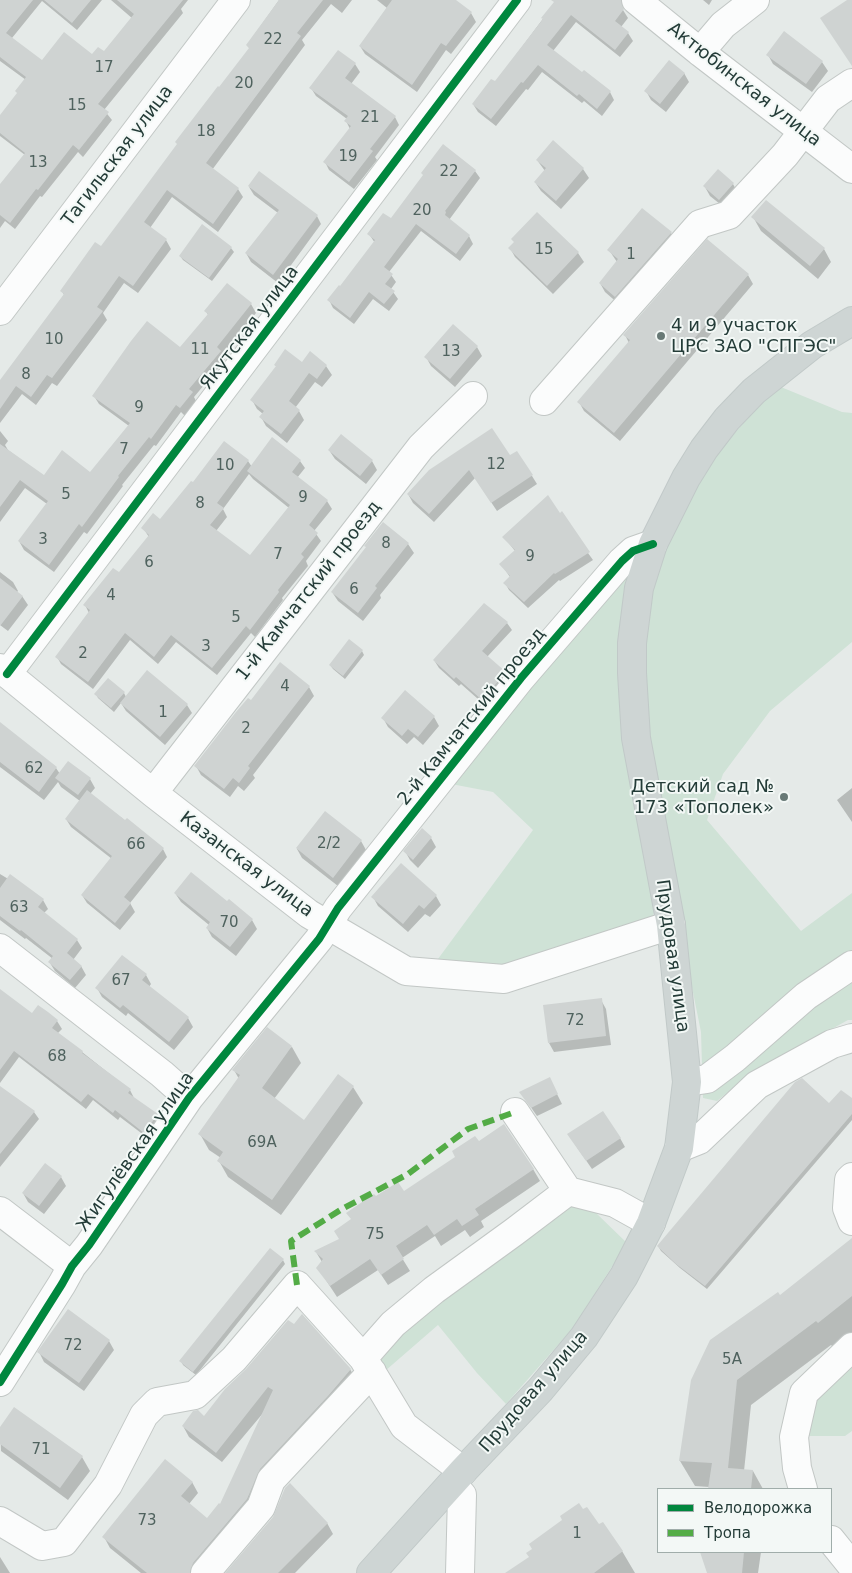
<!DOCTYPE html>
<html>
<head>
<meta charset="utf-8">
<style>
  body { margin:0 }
  #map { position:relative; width:852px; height:1573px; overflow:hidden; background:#e5eae8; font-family:"DejaVu Sans",sans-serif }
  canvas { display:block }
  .legend { position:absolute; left:657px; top:1488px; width:175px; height:65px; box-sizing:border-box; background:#f3f8f6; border:1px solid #a0adaa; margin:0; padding:6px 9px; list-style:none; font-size:15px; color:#243c38 }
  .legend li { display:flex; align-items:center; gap:10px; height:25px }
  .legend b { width:25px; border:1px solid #a0adaa }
</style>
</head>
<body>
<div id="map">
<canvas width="852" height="1573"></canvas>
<ul class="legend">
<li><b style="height:6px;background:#00873e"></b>Велодорожка</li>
<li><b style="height:6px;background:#53ac46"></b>Тропа</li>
</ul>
</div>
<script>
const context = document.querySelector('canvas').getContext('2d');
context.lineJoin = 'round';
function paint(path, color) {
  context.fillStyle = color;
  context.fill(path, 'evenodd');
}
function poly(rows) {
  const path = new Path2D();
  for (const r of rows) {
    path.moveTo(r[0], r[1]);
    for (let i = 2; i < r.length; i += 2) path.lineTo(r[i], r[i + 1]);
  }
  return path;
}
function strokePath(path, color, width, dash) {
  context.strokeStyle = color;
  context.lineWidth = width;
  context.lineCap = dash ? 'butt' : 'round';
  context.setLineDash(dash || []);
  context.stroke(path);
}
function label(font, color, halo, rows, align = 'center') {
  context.font = font + ' "DejaVu Sans",sans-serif';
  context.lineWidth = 4;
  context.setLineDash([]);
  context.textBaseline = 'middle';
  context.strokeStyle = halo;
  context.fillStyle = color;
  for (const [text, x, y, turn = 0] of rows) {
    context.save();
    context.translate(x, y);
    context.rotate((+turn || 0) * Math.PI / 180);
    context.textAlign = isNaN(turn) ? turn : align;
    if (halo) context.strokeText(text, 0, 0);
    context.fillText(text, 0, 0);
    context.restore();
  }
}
paint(poly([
  [776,385,842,412,852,413,852,642,770,711,723,774,707,820,801,931,852,893,852,1020,848,1020,750,1074,717,1101,703,1098,701,1032,669,873,646,733,642,664,651,585,692,483],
  [635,560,655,909,652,919,502,967,435,963,533,830,493,792,446,783],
  [564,1203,596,1213,627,1243,573,1328,506,1404,477,1373,438,1325,385,1371,373,1355],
  [849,1365,852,1368,852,1431,845,1436,806,1436,821,1387]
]), '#cfe2d6');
paint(poly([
  [0,0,102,0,77,30,42,1,12,38,42,62,104,53,133,19,111,0,188,0,181,9,183,13,104,110,112,120,83,157,78,152,42,197,40,196,15,229,5,221,0,228,0,187,25,155,0,136,0,117,18,94,26,80,0,61],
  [279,0,352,0,342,13,331,4,302,40,305,45,212,170,238,189,243,197,218,232,172,197,150,228,166,240,171,249,138,293,124,283,103,313,107,320,57,386,52,383,36,405,22,394,0,423,0,382,64,295,62,291,101,248,250,49,247,45],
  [377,0,454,0,471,13,476,22,451,54,446,50,417,92,365,54,360,46,387,8],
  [557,0,612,0,623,10,628,18,621,27,628,33,633,41,620,57,576,22,553,51,582,74,610,92,614,100,602,116,584,101,582,103,542,72,528,90,526,89,496,126,478,112,473,104,495,83],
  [703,0,712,0,709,5],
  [338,52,355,64,360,72,351,84,395,117,399,125,375,157,377,160,354,189,329,170,325,162,350,129,346,121,347,119,316,96,311,88],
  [768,55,822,62,828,71,812,92,773,64],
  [684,73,689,82,666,112,651,100,646,91],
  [553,142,583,169,589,178,561,209,541,191,535,182,545,171,537,160],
  [475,171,480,178,449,220,469,236,473,244,460,261,421,231,389,272,396,282,391,289,398,299,389,311,373,299,354,324,333,308,329,300,341,288,375,243,369,234],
  [733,184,738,193,725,208,710,196,705,187],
  [249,187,317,216,321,224,278,283,251,262,246,253,278,213,254,195],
  [537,214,578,253,584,262,553,294,515,257,510,248],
  [753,217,824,249,831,262,818,279,761,231],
  [671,233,676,242,620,305,605,292,600,283,617,262,609,250],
  [231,248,234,252,212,281,183,260,180,256],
  [748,275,753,284,620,441,584,411,579,402,629,343,625,335],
  [227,285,251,304,256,313,222,355,225,360,194,397,196,401,185,416,181,412,156,446,154,445,122,485,123,486,87,534,84,532,54,572,24,550,19,541,47,504,25,488,0,522,0,431,8,441,5,445,8,450,44,477,91,474,129,426,99,404,94,396,180,349,208,315,206,311],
  [477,347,482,356,455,387,431,366,426,357],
  [302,364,326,366,332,375,322,387,315,382,295,408,299,411,304,420,287,443,266,426,261,417,263,414,257,409,252,400,277,367,275,365],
  [492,430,510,457,532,476,537,484,497,511,475,478,434,522,413,503,408,494],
  [224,443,248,461,252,467,300,461,305,468,297,478,327,501,332,509,314,531,321,541,306,561,308,566,282,598,283,600,255,637,251,633,217,675,176,642,158,664,130,640,93,689,61,664,57,657,89,613,85,605,119,574,149,537,143,528,160,521,193,484],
  [249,474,253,479,289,508,250,557,216,531,227,517,223,509],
  [329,450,372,461,377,470,366,484,335,459],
  [383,524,408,544,414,553,380,595,381,598,363,621,338,601,332,592,367,548],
  [504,537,588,553,593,560,560,581,559,580,528,608,509,590,505,583,510,577,501,564,515,551],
  [0,572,13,582,18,591,17,592,22,596,28,605,8,631,0,625],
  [507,623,512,630,487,657,505,673,509,681,487,707,461,684,459,686,439,668,434,660],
  [362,651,364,655,345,679,333,669,330,665],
  [147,672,187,705,192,713,165,745,126,711,121,703,114,712,98,698,96,694,124,693,126,697],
  [309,687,314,696,253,775,255,778,244,791,238,786,230,797,201,775,196,766,251,702],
  [434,717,439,726,423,745,414,737,407,744,388,727,383,718],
  [0,724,56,768,60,774,90,779,95,788,90,794,163,849,167,857,130,903,135,912,120,930,87,903,82,895,112,859,71,827,66,819,80,801,61,787,58,782,44,800,0,767],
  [852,788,852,822,837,800],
  [422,830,431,838,436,847,418,868,410,860,405,851],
  [361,841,366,850,338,886,302,858,297,849],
  [0,874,43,900,48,909,44,913,77,940,82,948,73,960,81,966,86,975,75,988,55,971,50,963,53,959,26,938,25,939,0,920],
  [175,893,227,903,252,920,257,929,236,956,212,937,207,928,209,925,181,902],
  [436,896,441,905,430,917,425,914,408,932,378,906,373,897],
  [122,956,146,975,151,984,149,987,188,1018,193,1027,174,1050,128,1013,126,1016,102,997,97,988],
  [0,992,32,1015,57,1021,62,1029,58,1033,130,1090,134,1098,157,1115,161,1123,149,1139,120,1117,118,1120,93,1100,86,1109,19,1057,0,1083],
  [601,1000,606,1009,611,1045,554,1052,549,1043],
  [292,1047,301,1063,274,1099,304,1121,353,1087,363,1103,281,1215,228,1177,219,1161,221,1158,209,1150,200,1134,239,1079,234,1070],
  [0,1087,34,1112,39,1119,0,1167],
  [554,1088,562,1104,537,1116,521,1093],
  [852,1100,852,1120,707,1289,680,1268,661,1251,658,1246,830,1105],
  [620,1138,625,1147,592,1169,574,1143],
  [478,1142,533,1169,540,1181,481,1221,484,1227,470,1237,465,1230,441,1246,435,1236,402,1258,410,1271,388,1285,378,1270,337,1297,318,1268,322,1262,316,1252,340,1240,352,1220,376,1198,404,1193],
  [61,1177,66,1186,44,1214,28,1202,23,1193],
  [852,1240,852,1332,833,1347,831,1345,751,1405,744,1471,753,1471,763,1489,709,1489,709,1487,695,1486,680,1461,692,1380,780,1297],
  [283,1260,285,1264,196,1375,183,1365,181,1361],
  [69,1311,109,1341,114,1350,84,1391,44,1362,39,1352],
  [350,1369,356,1380,199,1573,141,1573,110,1548,104,1537,192,1482,198,1493,189,1504,207,1520,221,1506,264,1412,222,1462,189,1437,183,1426,204,1418,226,1390],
  [0,1429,82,1457,90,1471,68,1500,1,1451],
  [327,1523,333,1534,295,1573,227,1573],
  [599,1526,622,1551,635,1573,516,1573],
  [701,1552,761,1552,758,1573,708,1573],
  [0,1557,10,1573,0,1573]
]), '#0003');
paint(poly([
  [0,0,33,0,6,33,42,60,64,32,92,54,98,47,104,51,134,14,117,0,183,0,98,104,109,112,79,150,73,145,38,190,36,189,10,223,0,215,0,184,25,153,0,133,0,115,17,93,15,91,26,77,0,57],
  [44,0,91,0,72,23],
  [279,0,323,0,297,33,301,36,206,163,239,188,213,224,167,190,144,222,167,239,133,286,119,276,97,307,103,311,52,378,47,375,31,397,16,386,0,409,0,380,64,294,60,291,95,242,101,246,137,198,177,144,175,142,218,86,219,87,249,48,246,45],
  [392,0,456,0,472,12,446,46,441,43,412,85,359,46],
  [551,0,621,0,624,9,615,21,629,32,615,50,571,15,547,45,582,72,584,70,611,91,597,109,579,94,577,96,538,65,523,83,521,82,491,119,472,104,491,79,495,81,543,19,541,18,554,2],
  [847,0,852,0,852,66,820,18],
  [784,31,823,61,806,84,766,55],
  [338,50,356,63,345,78,396,116,370,149,373,151,349,182,323,162,351,126,344,121,348,116,309,88],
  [669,60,685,73,660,104,644,91],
  [553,140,584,168,556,201,534,182,546,168,536,160],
  [443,144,476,170,445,211,446,212,445,215,470,235,456,254,416,224,384,267,393,274,385,284,395,291,384,304,369,292,350,318,327,300,339,285,340,286,375,240,367,234,383,213,391,218,423,175,421,173],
  [718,169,734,183,719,200,703,186],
  [259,171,318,215,273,275,245,253,279,210,248,186],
  [766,200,825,248,810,266,751,217],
  [642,208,672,232,615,297,599,283,618,259,607,250],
  [537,212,579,252,547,286,508,248,514,242,511,239],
  [202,224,232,247,209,278,179,256],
  [707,239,749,274,614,433,577,402,630,340,623,335],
  [227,283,252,303,217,347,221,351,189,389,193,392,180,408,176,405,151,439,149,437,118,476,119,477,82,527,79,524,49,565,18,541,48,501,20,480,0,507,0,444,44,475,62,450,90,472,130,423,92,396,131,341,147,321,180,347,208,314,204,311],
  [453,324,478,346,450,379,424,357],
  [285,349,302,362,310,351,327,365,317,379,309,373,289,401,300,410,281,434,259,417,264,411,250,400,276,366,274,365],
  [492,428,510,455,517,451,533,475,491,503,469,470,429,514,407,494,429,470],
  [341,434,373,460,360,476,328,450],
  [272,437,301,460,292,472,328,500,309,525,318,533,301,554,304,557,278,590,279,592,250,630,246,626,212,668,171,635,154,657,125,633,88,682,55,657,90,610,83,605,113,568,119,572,149,535,141,528,153,513,160,519,191,481,193,482,224,441,249,460,217,503,224,508,210,525,250,555,290,505,247,471],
  [548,495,560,513,562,511,590,552,555,574,554,573,524,602,503,583,510,576,499,564,515,550,502,537],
  [383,522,409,543,375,586,377,588,358,613,331,592,366,547,364,546],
  [0,578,23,596,0,626],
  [484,603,508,622,482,651,506,672,482,700,456,677,454,679,433,660],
  [349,639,363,650,343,676,329,665],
  [280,662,310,686,248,766,250,768,239,783,233,778,224,789,194,766,236,712,248,698,251,700],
  [147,670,188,704,160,737,120,703],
  [108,678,125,692,111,708,94,694],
  [405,690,435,716,418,737,408,729,402,736,381,718],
  [0,722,57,767,39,792,0,762],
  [68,761,91,778,78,795,55,778],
  [87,790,125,820,127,818,164,848,124,897,131,903,115,923,81,895,112,856,65,819],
  [325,811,362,840,333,878,296,848],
  [422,828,432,837,413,860,403,851],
  [401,863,437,895,424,909,419,905,403,924,371,897],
  [191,872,227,901,229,899,253,919,230,947,206,928,210,922,174,893],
  [10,874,44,899,38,907,78,939,67,953,82,966,70,980,48,962,53,956,21,930,20,931,0,916,0,888],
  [122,955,147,974,142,980,189,1017,169,1042,123,1005,120,1008,95,988],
  [0,989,32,1013,38,1005,48,1012,58,1020,52,1028,83,1051,82,1053,131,1089,128,1093,158,1114,144,1133,115,1110,113,1113,88,1094,81,1102,14,1051,0,1070],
  [602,998,606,1036,548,1043,543,1005],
  [267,1027,292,1046,262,1088,304,1120,338,1074,354,1086,272,1200,217,1161,223,1152,198,1134,240,1075,232,1070],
  [550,1077,558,1094,531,1108,519,1092],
  [802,1078,829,1103,841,1090,852,1098,852,1114,705,1286,676,1264,657,1246,795,1082],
  [0,1086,35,1111,0,1154],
  [603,1111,621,1138,586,1161,567,1134],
  [504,1124,534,1169,475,1209,479,1215,462,1226,457,1219,434,1235,427,1225,396,1246,404,1259,381,1275,370,1259,330,1286,316,1268,323,1259,314,1251,339,1239,334,1231,351,1219,346,1213,374,1194,376,1196,398,1182,404,1191,455,1157,452,1151,475,1136,479,1141],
  [45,1163,62,1176,39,1206,22,1193],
  [852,1238,852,1296,818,1323,816,1321,737,1380,728,1468,753,1470,751,1489,708,1489,712,1463,679,1461,691,1380,710,1340,778,1292,780,1295],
  [270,1248,284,1259,193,1372,179,1361],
  [68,1309,110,1340,79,1383,37,1352],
  [302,1314,351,1369,328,1396,260,1469,247,1499,193,1563,190,1573,147,1573,102,1537,165,1459,193,1482,181,1496,207,1518,219,1503,220,1504,273,1390,268,1387,216,1453,182,1426,193,1411,198,1410,204,1416,225,1389,246,1369,288,1320,294,1324],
  [14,1407,83,1456,60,1488,0,1444,0,1427],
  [290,1483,328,1523,278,1573,225,1573,273,1517,285,1488],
  [579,1503,583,1509,587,1507,599,1524,603,1522,623,1551,594,1573,505,1573,529,1557,526,1553,532,1549,529,1544,562,1520,560,1516],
  [700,1552,744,1552,742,1573,707,1573]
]), '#cfd3d2');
const minor = poly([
  [636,0,700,52,852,169],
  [700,52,723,25,755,0],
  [0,311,236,0],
  [544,401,700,224,729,215,785,155,828,99,852,83],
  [0,668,153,793,309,914,406,971,504,979,671,925],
  [7,674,517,0],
  [153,793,421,447,473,396],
  [0,948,162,1074,189,1098],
  [687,1082,707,1079,735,1058,806,996,852,965],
  [515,1112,568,1191,615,1203,651,1223],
  [679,1148,699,1140,757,1085,832,1044,852,1038],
  [852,1177,849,1180,847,1208,852,1221],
  [0,1211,72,1266],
  [363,1358,393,1324,434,1290,514,1232,568,1191],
  [0,1382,62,1284,72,1266,89,1245,189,1098,319,939,338,908,521,678,622,561,633,551,653,544],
  [452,1484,462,1495,460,1573],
  [803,1489,797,1468,794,1437,804,1393,852,1347],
  [0,1521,42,1546,64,1542,108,1485,144,1415,157,1402,195,1395,234,1359,297,1285,363,1358,404,1426,463,1471],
  [831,1540,852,1566],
  [205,1573,261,1507,271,1480,372,1372]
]);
const major = poly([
  [371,1573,463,1471,540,1390,584,1337,624,1276,651,1223,679,1148,687,1082,671,925,636,738,632,673,632,643,639,588,653,544,686,478,704,449,727,419,754,391,812,345,852,321]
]);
strokePath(minor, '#c2c7c5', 30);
strokePath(major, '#c1c9c8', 30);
strokePath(minor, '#fbfcfc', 28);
strokePath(major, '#ced5d4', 28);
strokePath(poly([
  [297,1285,291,1241,342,1209,408,1174,468,1129,515,1112]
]), '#53ac46', 6, [12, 6]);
strokePath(poly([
  [7,674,517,0],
  [0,1382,62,1284,72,1266,89,1245,189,1098,319,939,338,908,521,678,622,561,633,551,653,544]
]), '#00873e', 8);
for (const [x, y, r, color] of [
  [661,336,5,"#687976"],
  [784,797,5,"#687976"]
]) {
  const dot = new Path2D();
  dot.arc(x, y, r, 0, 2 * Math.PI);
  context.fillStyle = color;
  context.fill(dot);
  strokePath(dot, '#f3f8f6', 2);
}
label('15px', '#4f625e', null, [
  ["22",273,40],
  ["17",104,68],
  ["20",244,84],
  ["15",77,106],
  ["21",370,118],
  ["18",206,132],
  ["19",348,157],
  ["13",38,163],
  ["22",449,172],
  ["20",422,211],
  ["15",544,250],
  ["1",631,255],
  ["10",54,340],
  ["11",200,350],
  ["13",451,352],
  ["8",26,375],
  ["9",139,408],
  ["7",124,450],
  ["12",496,465],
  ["10",225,466],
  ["5",66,495],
  ["9",303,498],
  ["8",200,504],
  ["3",43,540],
  ["8",386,544],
  ["7",278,555],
  ["9",530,557],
  ["6",149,563],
  ["6",354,590],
  ["4",111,596],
  ["5",236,618],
  ["3",206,647],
  ["2",83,654],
  ["4",285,687],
  ["1",163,713],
  ["2",246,729],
  ["62",34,769],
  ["2/2",329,844],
  ["66",136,845],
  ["63",19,908],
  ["70",229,923],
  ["67",121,981],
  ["72",575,1021],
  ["68",57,1057],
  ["69А",262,1143],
  ["75",375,1235],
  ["72",73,1346],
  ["5А",732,1360],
  ["71",41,1450],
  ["73",147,1521],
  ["1",577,1534]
]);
label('18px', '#243c38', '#f3f8f6', [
  ["Актюбинская улица",744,85,38],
  ["Тагильская улица",118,156,-53],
  ["Якутская улица",250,328,-53],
  ["1-й Камчатский проезд",309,591,-52],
  ["2-й Камчатский проезд",472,717,-51],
  ["Казанская улица",246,865,37],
  ["Прудовая улица",672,956,82],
  ["Жигулёвская улица",136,1152,-55],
  ["Прудовая улица",534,1392,-49]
]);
label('18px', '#243c38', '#f3f8f6', [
  ["4 и 9 участок",671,326],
  ["ЦРС ЗАО \"СПГЭС\"",671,347],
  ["Детский сад №",774,787,"right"],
  ["173 «Тополек»",774,808,"right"]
], 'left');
</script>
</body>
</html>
